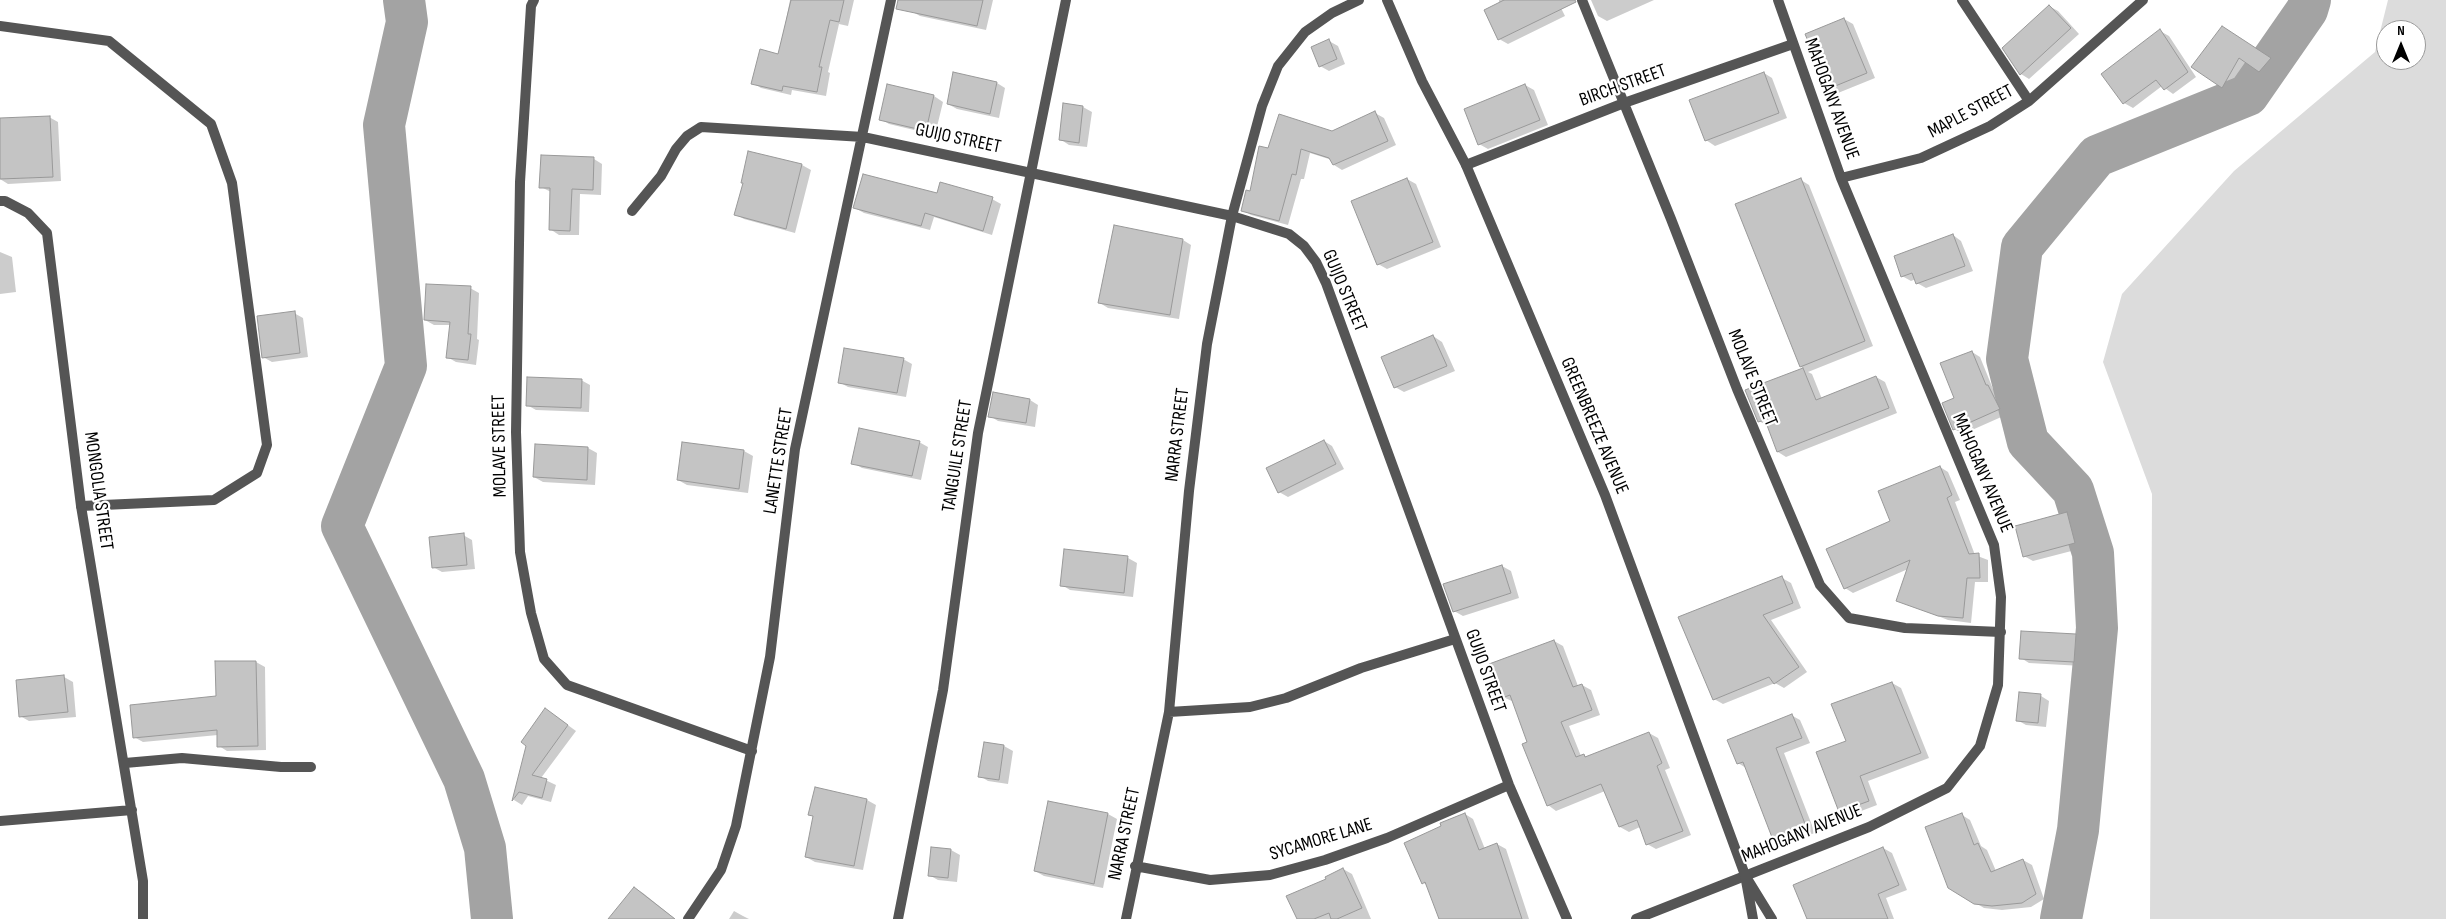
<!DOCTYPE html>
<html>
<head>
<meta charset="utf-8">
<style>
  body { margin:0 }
  #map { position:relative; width:2446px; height:919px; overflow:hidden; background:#fff; font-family:"Sofia Sans Condensed",sans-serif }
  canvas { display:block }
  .north { position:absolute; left:2376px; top:20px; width:50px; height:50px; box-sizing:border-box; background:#fff; border:1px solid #999; border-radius:50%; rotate:0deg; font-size:14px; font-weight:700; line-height:20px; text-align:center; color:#000 }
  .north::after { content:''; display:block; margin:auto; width:18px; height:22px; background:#000; clip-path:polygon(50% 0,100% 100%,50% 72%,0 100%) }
</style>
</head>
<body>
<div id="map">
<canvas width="2446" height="919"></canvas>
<div class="north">N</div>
</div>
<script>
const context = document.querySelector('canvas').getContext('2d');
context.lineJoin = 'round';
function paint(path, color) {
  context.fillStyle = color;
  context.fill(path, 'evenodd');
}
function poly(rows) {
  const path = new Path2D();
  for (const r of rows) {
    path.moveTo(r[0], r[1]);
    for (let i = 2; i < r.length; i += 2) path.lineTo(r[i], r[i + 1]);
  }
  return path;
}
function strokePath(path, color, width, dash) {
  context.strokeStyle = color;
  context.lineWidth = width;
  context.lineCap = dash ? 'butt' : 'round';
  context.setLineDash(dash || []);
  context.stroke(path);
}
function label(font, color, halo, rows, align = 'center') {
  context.font = font + ' "Sofia Sans Condensed",sans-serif';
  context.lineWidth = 4.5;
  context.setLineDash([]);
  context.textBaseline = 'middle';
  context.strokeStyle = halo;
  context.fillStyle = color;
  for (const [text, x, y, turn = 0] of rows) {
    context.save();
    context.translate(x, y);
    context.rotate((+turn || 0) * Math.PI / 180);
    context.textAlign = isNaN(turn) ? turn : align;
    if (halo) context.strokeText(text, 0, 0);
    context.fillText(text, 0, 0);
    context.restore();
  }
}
paint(poly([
  [2388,0,2446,0,2446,919,2150,919,2152,494,2103,362,2122,294,2234,171,2375,52],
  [2386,30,2416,30,2416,60,2386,60]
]), '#dcdcdc');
paint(poly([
  [790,0,854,0,848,26,839,24,828,72,830,73,826,96,792,90,791,95,761,88,753,83,779,55],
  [914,0,993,0,986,30,920,16,911,11],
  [1499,0,1557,0,1565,16,1508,44,1499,39],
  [1591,0,1654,0,1607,21,1598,16],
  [2291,0,2302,0,2302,5],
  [2049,6,2058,11,2079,34,2029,79,2021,74],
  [1844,19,1853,24,1875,78,1838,93,1829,88],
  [2160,31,2169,36,2196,77,2173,94,2162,86,2133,108,2124,103],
  [2230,33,2279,63,2268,76,2247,63,2231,92,2223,87],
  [1329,41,1338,46,1345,64,1329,71,1320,66],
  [1764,73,1772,78,1787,118,1715,146,1706,140],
  [997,83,1005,88,999,118,957,109,948,104],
  [1525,85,1534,90,1548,125,1488,149,1479,144],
  [888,86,934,96,943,102,935,135,889,124,881,119],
  [1064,105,1083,107,1092,112,1087,147,1069,145,1060,139],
  [1375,113,1384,118,1396,145,1342,170,1334,165,1332,160,1310,153,1304,179,1301,179,1288,225,1251,215,1242,210,1268,149,1332,132],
  [49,117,58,122,61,181,8,184,0,179,0,120],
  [749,152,802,165,811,170,795,233,744,219,735,214,744,183],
  [594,159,602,164,601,195,580,194,579,235,559,235,550,229,551,192,541,187],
  [1407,179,1416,184,1441,247,1387,269,1378,264],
  [1801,180,1809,185,1873,346,1808,372,1812,374,1822,399,1876,377,1885,382,1897,413,1786,457,1778,452,1768,426,1759,421,1747,391,1804,369,1801,367],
  [938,195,992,199,1001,204,992,235,934,217,930,230,864,213,855,208],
  [1953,235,1961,241,1973,271,1926,288,1917,283,1916,279,1911,281,1902,276],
  [1183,240,1191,245,1179,319,1108,308,1100,303],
  [0,252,12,257,16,292,0,294],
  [470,288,479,293,477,339,479,340,476,365,456,362,447,357,451,325,434,325,425,320],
  [294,313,303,318,308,357,272,362,263,357],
  [1433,336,1442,342,1455,371,1404,392,1395,387],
  [1972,352,1980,357,1993,389,1997,391,2008,414,1963,434,1954,429,1955,399],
  [903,359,912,364,906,397,848,387,839,382],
  [581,380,590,385,589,412,536,410,527,405],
  [1030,400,1038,405,1035,427,998,421,990,416],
  [1324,441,1332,446,1344,469,1288,497,1279,492],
  [919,442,928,447,921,480,862,468,853,463],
  [683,443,744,451,753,456,748,493,687,485,678,480],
  [536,445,588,448,597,453,595,485,543,482,534,477],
  [1940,467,1948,472,1960,500,1955,502,1975,555,1988,560,1988,582,1975,582,1971,623,1948,620,1897,600,1908,569,1853,593,1845,588,1892,522],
  [2067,513,2075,518,2083,548,2033,561,2024,556],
  [463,535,472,540,475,569,442,572,433,567],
  [1065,550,1128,558,1137,563,1133,597,1070,590,1062,585],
  [1502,566,1511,571,1519,598,1463,616,1454,611],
  [1782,578,1791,583,1801,608,1771,620,1807,672,1784,688,1775,683,1723,704,1714,699],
  [2075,635,2084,640,2082,666,2029,663,2021,658],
  [1554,641,1563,646,1578,686,1582,685,1591,690,1600,715,1569,726,1581,756,1588,757,1649,733,1658,738,1670,768,1665,770,1691,835,1656,849,1647,844,1640,827,1629,832,1620,827,1605,791,1556,811,1548,805,1514,702,1503,697],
  [256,662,265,667,266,750,227,751,219,746,218,735,143,742,134,737,217,698],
  [64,677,73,682,76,717,29,721,20,716],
  [1892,683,1901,688,1929,758,1868,781,1877,805,1848,816,1840,811,1847,742],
  [2041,696,2049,701,2046,727,2026,725,2017,720],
  [554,715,576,731,541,778,556,785,551,802,528,796,522,805,514,800,527,745],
  [1791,715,1800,720,1810,743,1784,753,1815,833,1782,844,1774,839,1746,768,1738,763],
  [985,743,1004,746,1013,751,1008,784,988,781,980,776],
  [816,789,867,800,876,805,863,870,815,862,806,857,814,816],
  [1049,802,1108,814,1117,819,1103,888,1044,876,1035,871],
  [1465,814,1473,819,1485,849,1497,844,1506,849,1529,919,1440,919,1428,885,1423,883],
  [1962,815,1970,820,1981,846,1987,850,1996,871,2023,860,2032,865,2044,899,2031,907,2002,910,1984,908,1949,887],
  [932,848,951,850,960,855,957,882,938,880,929,875],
  [1883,848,1892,853,1907,890,1886,898,1894,919,1809,919],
  [1343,869,1352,874,1371,919,1298,919,1328,880],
  [635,888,643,893,674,918,623,919],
  [734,911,743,916,749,919,729,919]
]), '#0003');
strokePath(poly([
  [404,0,407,22,384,125,406,366,342,526,464,779,485,848,492,919],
  [2061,919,2078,830,2097,628,2093,553,2073,490,2028,442,2007,359,2022,247,2097,156,2248,95,2307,10,2310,0]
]), '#a3a3a3', 42);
const building = poly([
  [791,0,844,0,839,22,830,20,819,67,822,67,817,92,783,86,782,91,751,84,760,49,778,54,791,0],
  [898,0,983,0,977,26,896,9,898,0],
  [1504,0,1575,0,1576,2,1498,40,1484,10,1504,0],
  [2049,5,2071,28,2020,75,2002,48,2049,5],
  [1844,18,1867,73,1828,89,1805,34,1844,18],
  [2222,26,2271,58,2259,72,2239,58,2222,88,2191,67,2222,26],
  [2160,29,2188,72,2164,90,2156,80,2123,104,2101,74,2160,29],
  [1329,39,1337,59,1319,67,1311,47,1329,39],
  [953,72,997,82,990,114,947,104,953,72],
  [1764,72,1779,113,1705,141,1689,100,1764,72],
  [887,84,934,95,926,131,879,120,887,84],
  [1525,84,1540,120,1478,145,1464,109,1525,84],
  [1063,103,1083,106,1079,143,1059,140,1063,103],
  [1375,111,1388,141,1333,165,1329,158,1301,149,1296,175,1292,174,1279,221,1241,211,1246,190,1250,191,1259,146,1268,148,1279,114,1332,131,1375,111],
  [50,116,53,177,0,179,0,118,50,116],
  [748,151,802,164,786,229,734,215,743,183,741,183,748,151],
  [541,155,594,157,593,190,572,189,570,231,549,230,550,188,539,188,541,155],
  [863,174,937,193,940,182,993,197,983,231,925,213,921,226,853,208,863,174],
  [1407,178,1433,242,1377,265,1351,201,1407,178],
  [1801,178,1865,341,1800,367,1735,204,1801,178],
  [1114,225,1183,239,1170,315,1098,303,1114,225],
  [1953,234,1965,266,1916,284,1912,273,1901,277,1894,256,1953,234],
  [426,284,471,286,468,334,471,334,468,360,446,358,450,322,424,320,426,284],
  [295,311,300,353,262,358,257,316,295,311],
  [1433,335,1447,366,1394,388,1381,357,1433,335],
  [844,348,904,358,897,393,838,383,844,348],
  [1972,351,1986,385,1988,385,2000,409,1953,430,1942,403,1954,398,1940,363,1972,351],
  [1803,368,1816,400,1876,376,1889,408,1777,452,1765,420,1758,422,1745,390,1803,368],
  [527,377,582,379,581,408,526,406,527,377],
  [993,392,1030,399,1026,423,988,417,993,392],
  [859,428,920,441,912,476,851,464,859,428],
  [1324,440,1336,464,1278,493,1266,468,1324,440],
  [682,442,744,450,739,489,677,480,682,442],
  [535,444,588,447,587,480,533,477,535,444],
  [1940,466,1952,495,1947,498,1969,554,1979,553,1980,578,1967,578,1963,618,1938,616,1896,601,1910,560,1844,589,1826,549,1890,521,1878,491,1940,466],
  [2067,512,2075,543,2023,557,2015,526,2067,512],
  [464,533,467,565,432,568,429,537,464,533],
  [1064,549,1128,556,1124,593,1060,586,1064,549],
  [1502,565,1511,593,1453,612,1443,584,1502,565],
  [1782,576,1793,603,1763,615,1799,667,1774,684,1769,677,1713,700,1678,617,1782,576],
  [2021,631,2076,634,2074,662,2019,659,2021,631],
  [1554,640,1573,687,1582,684,1592,710,1561,722,1576,757,1584,754,1585,757,1649,732,1662,763,1657,766,1683,831,1646,845,1637,820,1619,827,1601,784,1547,806,1522,744,1527,742,1510,695,1502,698,1489,664,1554,640],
  [215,661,256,661,258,746,217,747,217,730,133,738,130,705,216,696,215,661],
  [64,675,68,712,19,717,16,680,64,675],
  [1892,682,1921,753,1860,776,1869,801,1839,812,1816,752,1846,741,1831,704,1892,682],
  [2019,692,2041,694,2038,723,2016,721,2019,692],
  [545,708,568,725,532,775,547,779,542,798,519,792,512,801,526,746,521,742,545,708],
  [1792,714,1802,738,1776,748,1807,829,1773,840,1743,762,1737,764,1727,740,1792,714],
  [984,742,1004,745,999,780,978,777,984,742],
  [815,787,867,799,854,866,805,857,813,816,808,815,815,787],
  [1048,801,1108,813,1094,884,1034,871,1048,801],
  [1465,813,1479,850,1497,843,1522,919,1439,919,1425,882,1422,884,1404,843,1441,826,1440,823,1465,813],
  [1962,813,1974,845,1978,843,1991,872,2023,859,2036,894,2022,903,1992,906,1974,904,1948,888,1925,827,1962,813],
  [931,847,951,849,948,878,928,876,931,847],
  [1883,847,1899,885,1878,894,1888,919,1807,919,1793,885,1883,847],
  [1343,868,1362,908,1337,919,1331,919,1329,913,1314,919,1297,919,1286,896,1326,879,1325,877,1343,868],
  [634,887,675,919,608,919,634,887]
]);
paint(building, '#c4c4c4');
strokePath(building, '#999', 1);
strokePath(poly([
  [0,26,109,41,211,124,232,183,267,445,257,473,214,500,81,506],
  [125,763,182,758,281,767,311,767]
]), '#555', 10);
strokePath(poly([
  [534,0,531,6,520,182,516,432,520,552,531,613,544,659,567,685,752,751],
  [1582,0,1671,219,1737,389,1820,585,1849,618,1905,628,2001,632],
  [1962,0,2029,101],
  [1466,165,1624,103,1793,44],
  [1841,178,1921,158,1990,126,2029,101,2143,0],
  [0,201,5,201,28,213,47,233,81,506,143,881,143,919],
  [632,211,661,176,676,149,687,136,701,127,863,137,1232,216,1289,234,1304,246,1316,262,1326,283,1509,785,1567,919],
  [1169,712,1250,707,1286,698,1361,668,1455,639],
  [0,821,132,810],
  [1135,866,1210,880,1270,875,1325,860,1387,838,1509,785],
  [688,919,721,870,736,826,770,657,795,449,891,0],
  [898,919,943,690,978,433,1066,0],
  [1126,919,1169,712,1189,491,1207,344,1232,216,1262,106,1278,66,1305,32,1332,13,1359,0],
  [1636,919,1869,827,1947,788,1980,746,1998,685,2001,597,1994,545,1841,178,1778,0]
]), '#555', 10);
strokePath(poly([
  [1387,0,1422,81,1466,165,1605,495,1745,875,1753,919],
  [1748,880,1772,919]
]), '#555', 10);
label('19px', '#000', '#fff', [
  ["BIRCH STREET",1623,86,-20],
  ["MAHOGANY AVENUE",1831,99,70],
  ["MAPLE STREET",1971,112,-28],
  ["GUIJO STREET",958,139,12],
  ["GUIJO STREET",1344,291,67],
  ["MOLAVE STREET",1752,378,68],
  ["GREENBREEZE AVENUE",1594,426,67],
  ["NARRA STREET",1178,435,-83],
  ["MOLAVE STREET",500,446,-91],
  ["TANGUILE STREET",958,456,-81],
  ["LANETTE STREET",779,461,-81],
  ["MAHOGANY AVENUE",1982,473,67],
  ["MONGOLIA STREET",98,491,82],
  ["GUIJO STREET",1485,671,70],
  ["NARRA STREET",1125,834,-78],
  ["MAHOGANY AVENUE",1802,834,-22],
  ["SYCAMORE LANE",1321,840,-17]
]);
</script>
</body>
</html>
